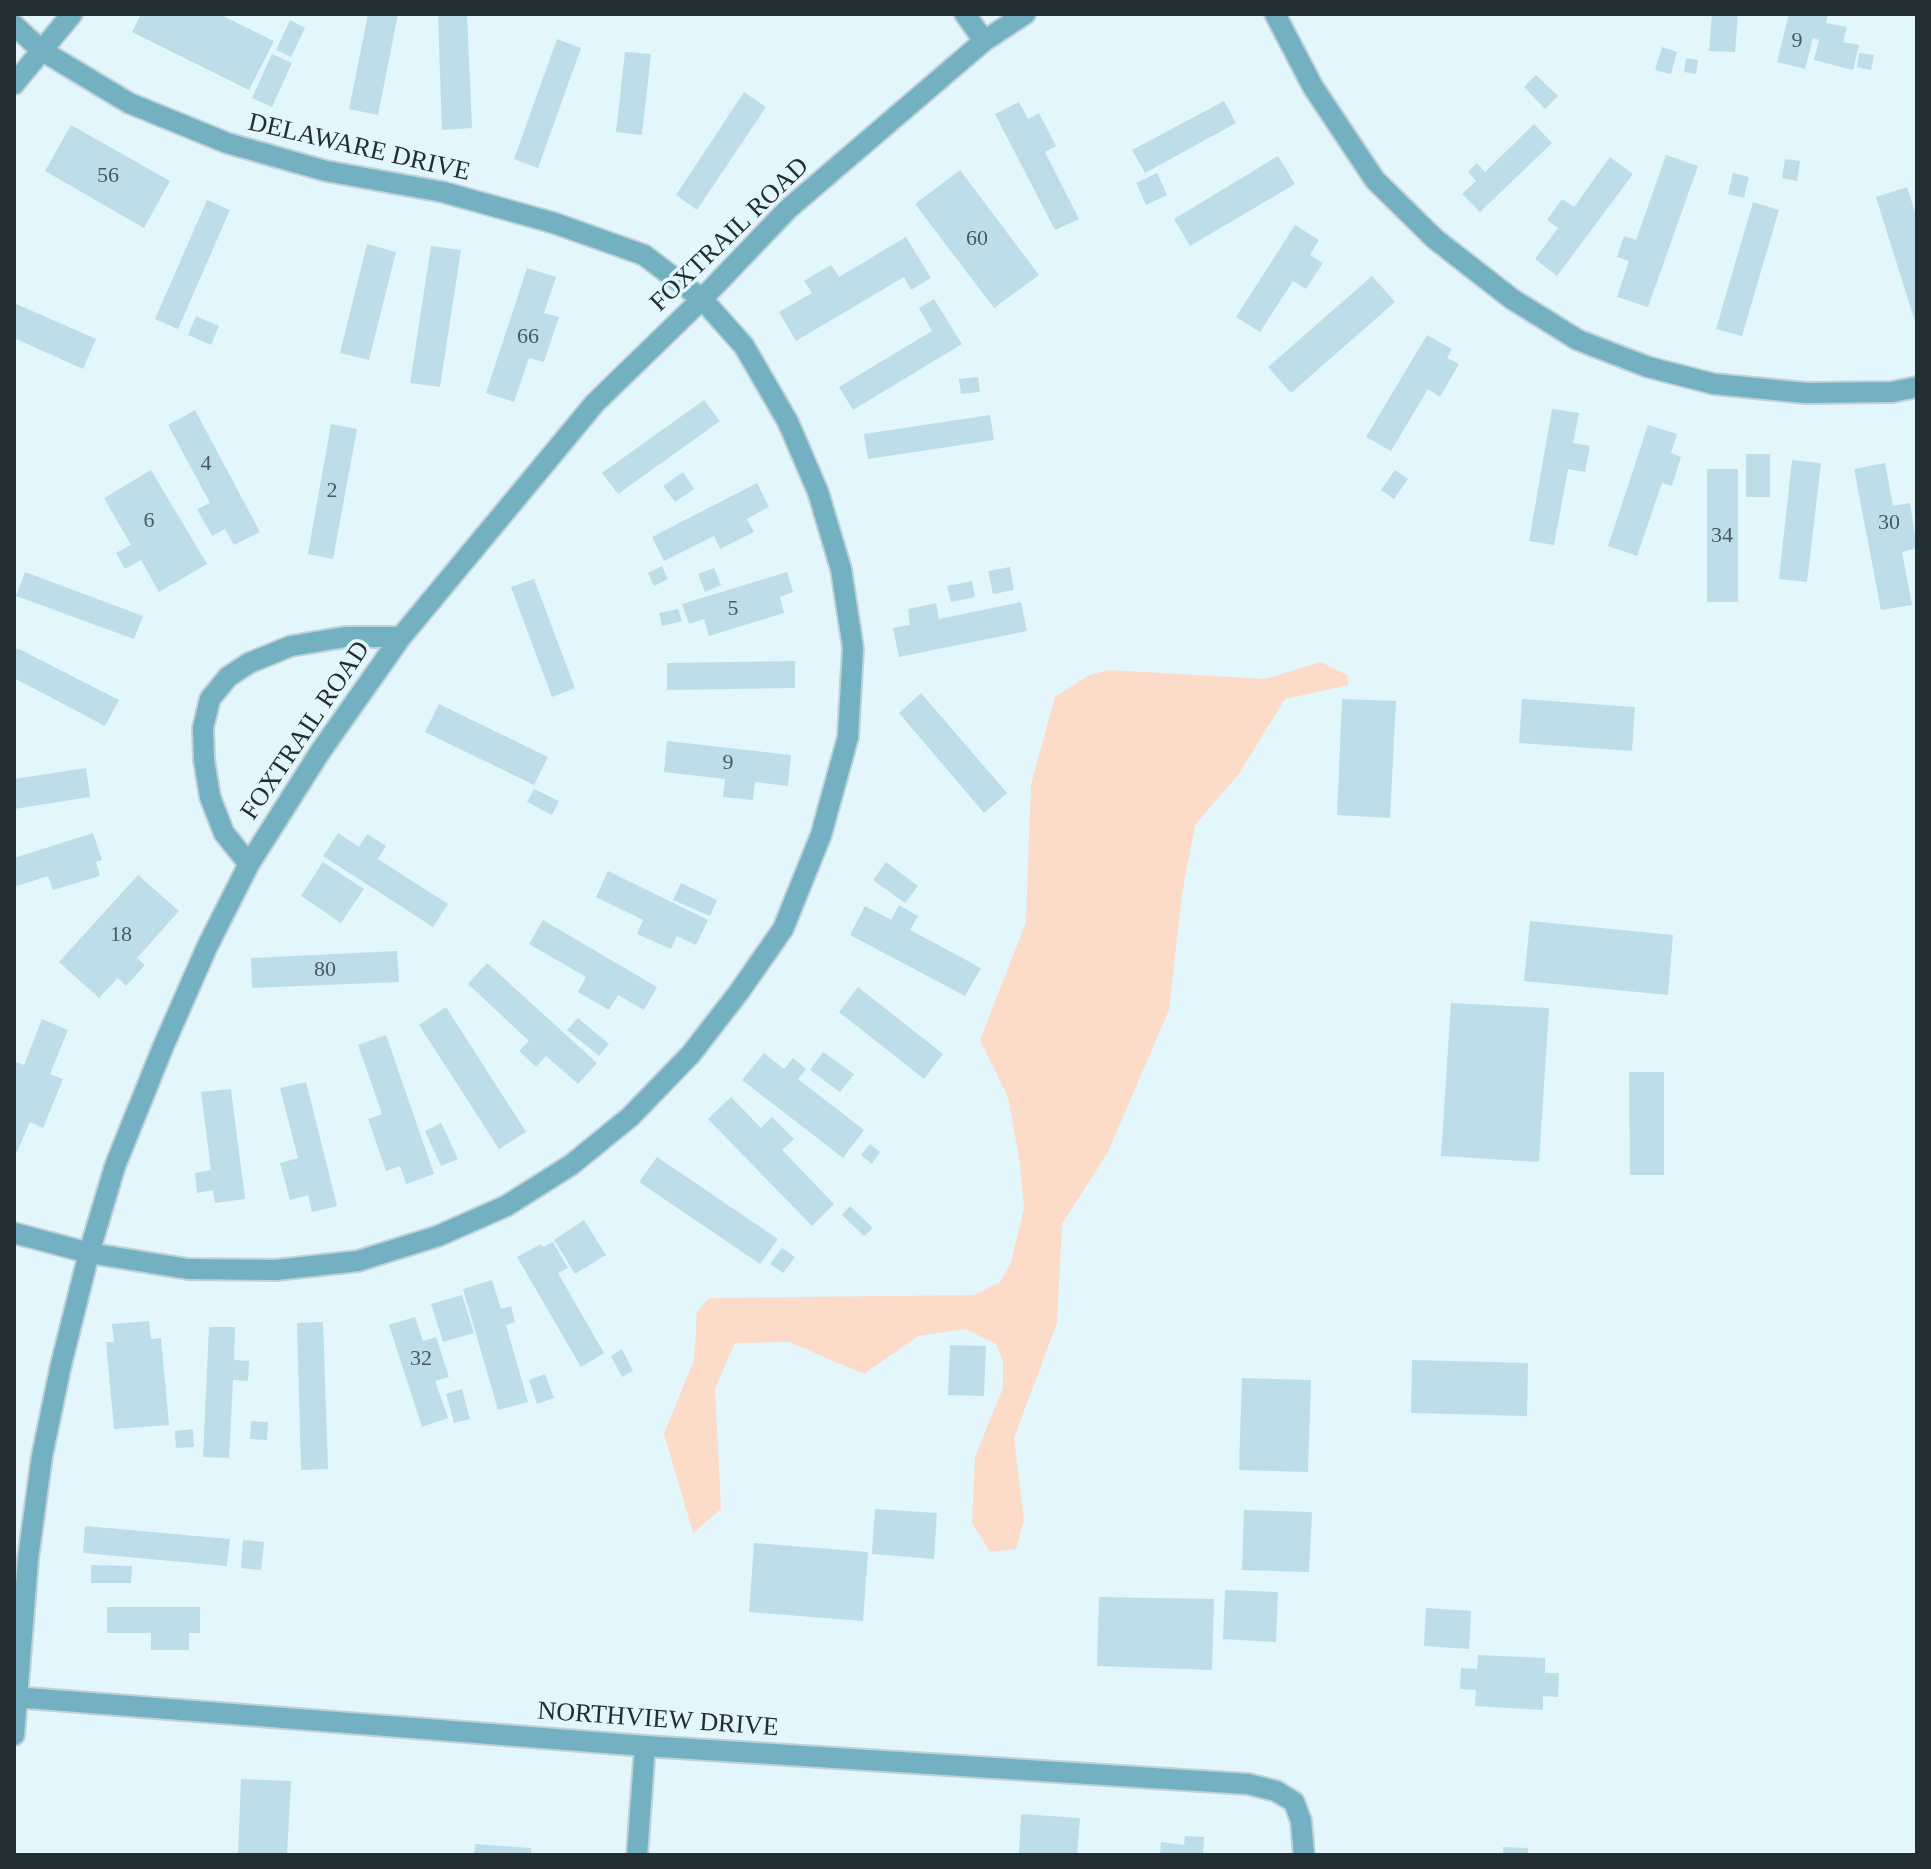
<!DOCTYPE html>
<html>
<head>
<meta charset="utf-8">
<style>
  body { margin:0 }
  #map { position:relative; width:1931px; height:1869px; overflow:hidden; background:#e2f6fc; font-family:"Times New Roman",serif }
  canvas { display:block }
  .frame { position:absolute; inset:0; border:16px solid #222e32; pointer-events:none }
</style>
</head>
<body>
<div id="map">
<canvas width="1931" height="1869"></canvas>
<div class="frame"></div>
</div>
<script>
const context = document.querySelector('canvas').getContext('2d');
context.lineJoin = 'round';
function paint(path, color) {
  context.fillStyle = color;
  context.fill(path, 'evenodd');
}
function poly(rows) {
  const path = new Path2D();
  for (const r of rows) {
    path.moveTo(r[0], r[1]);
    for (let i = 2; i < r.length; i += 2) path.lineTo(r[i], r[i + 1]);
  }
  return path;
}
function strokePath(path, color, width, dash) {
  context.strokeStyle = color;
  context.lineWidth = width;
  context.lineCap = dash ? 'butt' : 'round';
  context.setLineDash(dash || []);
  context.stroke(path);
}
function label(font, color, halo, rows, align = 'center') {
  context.font = font + ' "Times New Roman",serif';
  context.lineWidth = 7;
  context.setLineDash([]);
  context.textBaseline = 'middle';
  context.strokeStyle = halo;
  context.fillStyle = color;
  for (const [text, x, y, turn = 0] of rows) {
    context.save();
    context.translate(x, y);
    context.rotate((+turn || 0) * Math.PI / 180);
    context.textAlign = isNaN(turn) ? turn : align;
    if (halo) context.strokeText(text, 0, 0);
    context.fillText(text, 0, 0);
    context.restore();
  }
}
paint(poly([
  [1321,662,1347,675,1349,685,1285,699,1238,775,1195,825,1182,894,1169,1010,1108,1152,1062,1224,1057,1323,1014,1438,1024,1520,1016,1549,990,1552,972,1523,975,1457,1003,1388,1003,1361,996,1344,965,1329,918,1336,864,1374,789,1342,735,1343,715,1388,721,1509,693,1533,664,1434,694,1360,697,1312,709,1298,974,1295,1000,1282,1010,1265,1024,1208,1020,1163,1008,1097,980,1040,1026,922,1031,784,1055,697,1089,675,1109,670,1265,679]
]), '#fcdcc9');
paint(poly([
  [141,14,219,14,274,41,249,90,132,32],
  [368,14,398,14,378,115,349,109],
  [438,14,467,14,472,128,442,130],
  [1712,14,1738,14,1735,52,1709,51],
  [1789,14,1828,14,1826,23,1847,27,1843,42,1859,45,1853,70,1814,60,1819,40,1813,38,1805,69,1777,62],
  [290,20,305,28,291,57,276,50],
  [557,39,581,48,538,168,514,159],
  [1662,47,1677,52,1671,74,1655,70],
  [625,52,651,54,642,135,616,132],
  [1859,53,1874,55,1871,70,1857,67],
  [272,54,292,63,272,107,252,98],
  [1686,58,1698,60,1696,74,1684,72],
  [1536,75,1558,96,1545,109,1524,87],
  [744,92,766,107,697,210,676,195],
  [1224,101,1236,123,1145,173,1132,150],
  [1019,102,1028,119,1039,113,1056,146,1045,152,1079,219,1055,230,995,114],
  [1534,124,1552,143,1480,212,1462,194,1476,181,1468,172,1477,163,1485,172],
  [71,125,170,181,144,228,45,171],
  [1666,155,1698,166,1648,307,1617,297,1629,261,1617,257,1624,236,1636,240],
  [1278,156,1295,184,1190,246,1174,219],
  [1610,157,1633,174,1557,276,1535,259,1558,228,1547,220,1562,199,1574,207],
  [1785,159,1800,161,1797,181,1782,178],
  [960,170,1039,275,994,308,915,204],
  [1157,173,1167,195,1146,205,1136,183],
  [1733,173,1749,177,1744,198,1728,194],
  [1907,187,1917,218,1916,325,1876,197],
  [207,200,230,210,178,329,155,319],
  [1753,202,1779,210,1742,336,1716,329],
  [1295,225,1319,240,1310,255,1323,263,1306,289,1293,281,1260,332,1236,317],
  [906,237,931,278,911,290,904,277,796,341,779,312,812,293,804,281,831,265,839,277],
  [367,244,396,252,369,360,340,353],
  [431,246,461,250,440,387,410,383],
  [527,268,556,277,544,313,559,317,544,362,529,358,514,402,486,393],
  [1372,276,1395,302,1291,393,1268,367],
  [934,299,962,344,853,410,839,387,932,331,919,308],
  [14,303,96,339,83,369,14,338],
  [196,316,219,326,211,345,188,335],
  [1427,335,1452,349,1447,358,1459,364,1440,397,1428,389,1391,451,1366,437],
  [978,377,980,392,961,394,959,379],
  [704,400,720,421,618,494,602,473],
  [1552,409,1579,413,1573,443,1590,446,1585,472,1568,469,1554,545,1529,541],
  [195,410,260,532,234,545,225,529,212,536,197,509,210,503,168,425],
  [990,415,994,440,868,459,864,434],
  [331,424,357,429,333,559,308,554],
  [1648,425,1677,434,1671,453,1681,457,1672,486,1662,483,1637,556,1608,546],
  [1746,454,1770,454,1770,497,1746,497],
  [1792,460,1821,463,1807,582,1779,579],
  [1885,463,1893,506,1910,503,1917,548,1902,552,1912,605,1881,610,1854,469],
  [1707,469,1738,469,1738,602,1707,602],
  [151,470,207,564,159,592,141,560,125,569,116,553,131,545,104,498],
  [1395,470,1408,479,1394,499,1381,490],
  [683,472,694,489,675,502,663,486],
  [757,483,769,507,747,519,754,532,720,549,714,536,664,561,652,537],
  [662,566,668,579,654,586,648,573],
  [1010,567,1014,590,993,594,988,571],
  [714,568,721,585,705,592,698,574],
  [25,572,143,616,134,639,16,596],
  [787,572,793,592,780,597,784,613,709,636,704,619,689,624,682,604],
  [534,579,575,688,552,697,511,587],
  [972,581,975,597,951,602,947,586],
  [1021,602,1027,631,899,657,893,628,910,625,908,609,936,603,939,619],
  [678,609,682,621,662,626,659,613],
  [17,648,119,700,105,726,14,678,14,654],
  [795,661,795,688,667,690,667,663],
  [921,693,1007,793,984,813,899,713],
  [1342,699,1396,701,1390,818,1337,815],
  [1522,699,1635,707,1632,751,1519,743],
  [439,704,548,757,534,785,425,732],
  [667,741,791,755,788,786,755,782,753,800,723,797,725,779,664,772],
  [86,768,90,797,14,809,14,779],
  [534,789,559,801,552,815,527,802],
  [93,833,102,860,96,862,100,876,53,890,48,876,14,887,14,858],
  [338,833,359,847,367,834,386,846,378,859,448,904,433,927,323,856],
  [323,862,364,889,341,923,301,896],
  [886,862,918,886,905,903,873,880],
  [608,871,708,920,696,945,677,936,671,949,637,934,643,920,596,897],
  [138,875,179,911,137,958,145,965,126,986,118,978,99,998,59,962],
  [681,883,717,900,710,916,673,900],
  [899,905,918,916,910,930,981,968,965,996,850,935,865,906,891,920],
  [543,920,657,987,644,1010,618,995,609,1010,578,992,586,977,529,944],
  [1530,921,1673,935,1668,995,1524,981],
  [397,951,399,982,252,988,251,958],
  [487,963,597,1063,578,1084,546,1056,536,1067,519,1051,529,1041,468,984],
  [858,987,943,1054,924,1079,839,1012],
  [1451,1003,1549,1008,1539,1162,1441,1156],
  [446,1007,526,1132,499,1149,419,1025],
  [578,1018,609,1044,599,1056,567,1030],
  [42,1019,68,1030,50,1074,63,1079,43,1128,30,1122,17,1152,14,1151,14,1061,24,1065],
  [386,1035,434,1174,406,1184,400,1166,386,1171,368,1119,382,1114,358,1045],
  [823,1052,854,1074,840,1092,810,1070],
  [764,1053,784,1069,793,1058,806,1069,798,1079,864,1130,843,1158,742,1080],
  [1629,1072,1664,1072,1664,1175,1630,1175],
  [306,1082,337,1206,312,1212,308,1195,290,1200,280,1163,298,1158,280,1088],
  [231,1089,245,1199,215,1203,213,1190,197,1193,195,1173,211,1170,201,1092],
  [731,1097,761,1128,772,1117,794,1139,782,1150,834,1204,812,1226,708,1119],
  [441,1123,458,1159,441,1166,425,1131],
  [870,1144,880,1152,872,1164,861,1155],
  [657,1157,778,1239,760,1264,639,1182],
  [850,1206,873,1228,864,1236,842,1215],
  [584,1220,606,1255,575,1274,554,1240],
  [553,1242,568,1268,558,1273,604,1353,581,1367,517,1257,541,1244,543,1247],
  [782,1248,795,1257,783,1273,770,1264],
  [492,1280,501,1309,511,1306,515,1322,506,1325,528,1402,498,1410,463,1289],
  [462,1295,474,1333,443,1342,431,1304],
  [415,1317,423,1341,436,1337,449,1377,435,1381,448,1418,422,1427,389,1325],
  [149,1321,151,1339,161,1338,169,1425,114,1429,106,1342,114,1342,112,1324],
  [323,1322,328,1469,301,1470,297,1323],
  [209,1327,235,1327,234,1360,249,1361,248,1381,233,1380,229,1458,203,1457],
  [950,1345,986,1346,984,1396,948,1395],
  [622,1349,633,1371,622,1377,611,1356],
  [1412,1360,1528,1363,1527,1416,1411,1413],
  [545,1374,554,1398,537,1404,529,1380],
  [1242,1378,1311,1380,1308,1472,1239,1470],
  [462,1389,470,1419,454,1423,446,1394],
  [251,1421,268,1422,267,1440,250,1439],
  [193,1429,194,1447,176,1448,175,1431],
  [875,1509,937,1513,934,1559,872,1554],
  [1244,1510,1312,1512,1309,1572,1242,1570],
  [85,1526,230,1539,227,1566,83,1553],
  [243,1540,264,1542,261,1570,241,1568],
  [754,1543,868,1552,863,1621,749,1612],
  [91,1565,132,1566,131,1583,91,1583],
  [1225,1590,1278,1592,1276,1642,1223,1639],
  [1099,1597,1214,1599,1212,1670,1097,1666],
  [107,1607,200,1607,200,1633,189,1633,189,1650,151,1650,151,1633,107,1633],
  [1426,1608,1471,1611,1469,1649,1424,1646],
  [1478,1655,1545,1658,1545,1673,1559,1673,1558,1697,1543,1696,1543,1710,1475,1706,1476,1690,1460,1689,1461,1668,1477,1669],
  [241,1779,291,1781,287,1855,238,1853],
  [1021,1814,1080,1818,1077,1855,1019,1855],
  [1185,1836,1204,1837,1203,1855,1160,1855,1161,1842,1184,1845],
  [475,1844,531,1848,531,1855,474,1855],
  [1503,1847,1528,1848,1528,1855,1503,1855]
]), '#bddee8');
const minor = poly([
  [965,14,984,41],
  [1275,14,1313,87,1375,180,1435,239,1512,299,1578,340,1648,367,1714,384,1806,393,1892,392,1917,387],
  [14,25,41,50,129,103,227,143,326,171,443,192,554,223,644,255,702,299,744,346,788,422,818,492,841,569,853,648,848,737,821,835,783,929,739,992,691,1054,630,1117,571,1165,506,1206,438,1236,358,1261,276,1270,188,1269,89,1253,14,1233],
  [14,84,72,14],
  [249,864,224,833,210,797,204,760,203,728,210,699,228,677,249,663,291,646,345,637,401,637],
  [14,1697,645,1746,1248,1784,1276,1791,1294,1802,1301,1821,1304,1855],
  [14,1735,28,1559,42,1456,61,1365,89,1253,115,1166,163,1047,207,947,249,864,320,752,401,637,595,403,702,299,788,209,984,41,1025,14],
  [637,1855,645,1746]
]);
strokePath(minor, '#bfd2d8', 24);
strokePath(minor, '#72b0c2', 20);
label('22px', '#495a60', null, [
  ["9",1797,41],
  ["56",108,176],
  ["60",977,239],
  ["66",528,337],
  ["4",206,464],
  ["2",332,491],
  ["6",149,521],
  ["30",1889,523],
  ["34",1722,536],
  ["5",733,609],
  ["9",728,763],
  ["18",121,935],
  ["80",325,970],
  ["32",421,1359]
]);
label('26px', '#222e32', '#e2f6fc', [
  ["DELAWARE DRIVE",359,148,13],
  ["FOXTRAIL ROAD",730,235,-44],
  ["FOXTRAIL ROAD",306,731,-56],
  ["NORTHVIEW DRIVE",658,1720,4]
]);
</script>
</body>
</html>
